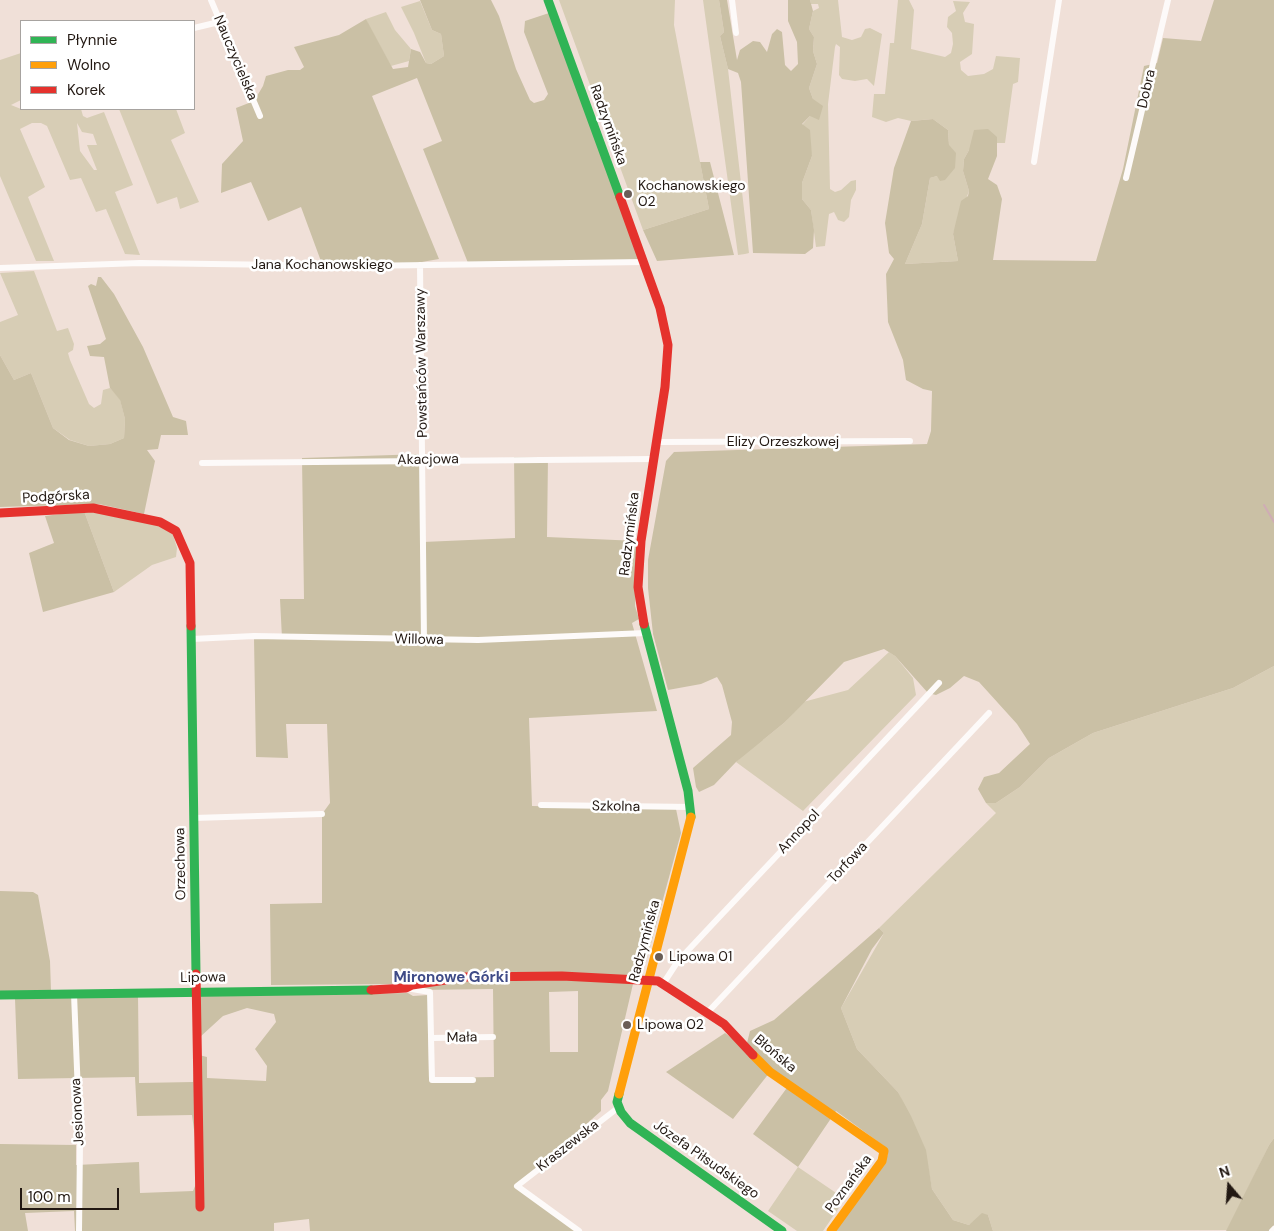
<!DOCTYPE html>
<html>
<head>
<meta charset="utf-8">
<style>
  body { margin:0 }
  #map { position:relative; width:1274px; height:1231px; overflow:hidden; background:#f0e0d8; font-family:"DM Sans",sans-serif }
  canvas { display:block }
  .legend { position:absolute; left:20px; top:20px; width:175px; height:90px; box-sizing:border-box; background:#fff; border:1px solid #a7a3a0; margin:0; padding:6px 9px; list-style:none; font-size:15px; color:#221812 }
  .legend li { display:flex; align-items:center; gap:10px; height:25px }
  .legend b { width:25px; border:1px solid #a7a3a0 }
  .north { position:absolute; left:1204px; top:1161px; width:50px; height:50px; -webkit-text-stroke:4px #fff; paint-order:stroke; rotate:342deg; font-size:14px; font-weight:700; line-height:20px; text-align:center; color:#221812 }
  .north::after { content:''; display:block; margin:auto; width:18px; height:22px; background:#221812; clip-path:polygon(50% 0,100% 100%,50% 72%,0 100%) }
  .scale { position:absolute; left:20px; top:1188px; width:99px; height:22px; box-sizing:border-box; border:2px solid #221812; border-top:0; padding-left:6px; font-size:15px; line-height:18px; white-space:nowrap; color:#221812; -webkit-text-stroke:4px #fff; paint-order:stroke }
</style>
</head>
<body>
<div id="map">
<canvas width="1274" height="1231"></canvas>
<ul class="legend">
<li><b style="height:6px;background:#30b455"></b>Płynnie</li>
<li><b style="height:6px;background:#ff9f0a"></b>Wolno</li>
<li><b style="height:6px;background:#e5322d"></b>Korek</li>
</ul>
<div class="north">N</div>
<div class="scale">100 m</div>
</div>
<script>
const context = document.querySelector('canvas').getContext('2d');
context.lineJoin = 'round';
function paint(path, color) {
  context.fillStyle = color;
  context.fill(path, 'evenodd');
}
function poly(rows) {
  const path = new Path2D();
  for (const r of rows) {
    path.moveTo(r[0], r[1]);
    for (let i = 2; i < r.length; i += 2) path.lineTo(r[i], r[i + 1]);
  }
  return path;
}
function strokePath(path, color, width, dash) {
  context.strokeStyle = color;
  context.lineWidth = width;
  context.lineCap = dash ? 'butt' : 'round';
  context.setLineDash(dash || []);
  context.stroke(path);
}
function label(font, color, halo, rows, align = 'center') {
  context.font = font + ' "DM Sans",sans-serif';
  context.lineWidth = 5;
  context.setLineDash([]);
  context.textBaseline = 'middle';
  context.strokeStyle = halo;
  context.fillStyle = color;
  for (const [text, x, y, turn = 0] of rows) {
    context.save();
    context.translate(x, y);
    context.rotate((+turn || 0) * Math.PI / 180);
    context.textAlign = isNaN(turn) ? turn : align;
    if (halo) context.strokeText(text, 0, 0);
    context.fillText(text, 0, 0);
    context.restore();
  }
}
paint(poly([
  [559,0,675,0,674,25,709,209,643,230],
  [703,0,719,0,724,32,720,36,728,69,749,253,745,254,738,255],
  [810,0,838,0,842,37,852,40,861,37,865,29,870,28,882,34,874,86,867,79,855,81,842,79,839,75,840,47,836,44,835,47,828,104,830,189,835,192,841,190,851,181,856,180,856,190,851,200,849,217,844,222,838,220,834,212,829,214,825,246,816,247,811,210,802,199,802,183,812,156,802,125,810,116,813,99,809,88,817,64,813,51,814,37,809,29,813,11,819,8,818,4,811,4],
  [898,0,909,0,914,10,911,49,945,57,951,53,953,44,952,33,947,27,948,17,956,11,953,1,970,2,963,13,965,22,974,24,972,54,960,62,961,70,968,76,984,74,993,69,996,56,1020,58,1018,82,1013,84,1005,143,997,143,997,137,969,150,964,159,963,171,969,191,953,234,958,261,905,264,922,224,930,178,937,176,949,145,948,130,933,119,911,121,898,118,886,122,872,117,874,94,885,94,890,43,894,43],
  [420,1,432,30,441,34,444,56,431,64,426,63,414,33,401,7],
  [386,12,395,30,411,49,409,61,391,66,368,24,366,19],
  [21,53,21,100,11,105,21,109,81,109,83,116,87,118,104,112,133,185,115,192,140,255,125,254,106,209,96,212,81,178,70,180,47,126,41,123,32,123,20,129,45,187,28,197,54,261,36,261,0,176,0,60],
  [77,123,82,132,93,134,97,145,87,145,97,170,94,170,80,151],
  [119,109,176,109,185,133,171,140,199,202,180,209,177,197,157,204],
  [34,271,57,331,68,328,74,344,73,350,68,353,70,360,89,404,94,408,101,404,103,390,110,388,120,399,125,419,124,438,110,444,89,446,70,440,53,428,31,373,14,380,0,355,0,322,18,315,0,273],
  [98,509,171,528,177,548,176,557,152,565,114,592,84,511],
  [889,652,895,656,913,678,916,695,803,811,736,762,754,741,763,740,784,723,803,702,848,690],
  [1274,666,1274,1138,1269,1145,1228,1230,993,1231,988,1215,969,1225,953,1220,932,1189,925,1150,898,1092,857,1049,841,1008,884,933,879,928,996,813,986,803,996,803,1020,787,1049,758,1093,733,1233,688],
  [798,1167,845,1199,823,1231,797,1231,768,1211]
]), '#d7cdb5');
paint(poly([
  [420,0,491,0,499,16,516,69,530,100,534,103,544,100,548,94,524,32,525,21,552,12,642,262,468,263,423,149,442,141,417,78,372,96,439,259,416,263,322,264,301,207,268,221,251,182,221,193,222,164,243,141,236,108,254,101,263,86,266,76,288,70,300,70,304,67,294,47,339,35,366,19,393,69,408,67,411,49,420,52,426,63,431,64,444,56,441,34,432,30],
  [719,0,727,0,737,60,740,50,753,41,760,42,767,52,772,34,777,29,782,32,785,65,791,71,798,64,797,42,788,21,788,0,810,0,813,11,809,29,814,37,813,51,817,64,809,88,813,99,823,106,819,120,810,116,802,124,810,130,812,156,802,183,802,199,811,210,814,230,813,248,805,254,753,253,741,82,738,73,728,69,720,36,724,32],
  [1214,0,1274,0,1274,666,1233,688,1093,733,1049,758,1020,787,996,803,986,803,978,789,984,777,999,773,1030,744,1017,724,979,682,964,676,950,688,936,695,928,693,895,656,884,649,844,662,784,723,736,762,714,785,699,792,696,787,693,768,731,735,732,722,722,685,717,677,701,684,668,690,653,634,648,588,648,560,666,461,674,452,927,444,931,431,932,391,923,389,906,380,903,360,888,322,886,274,894,259,889,253,885,223,894,168,911,121,933,119,948,130,949,145,956,153,955,168,945,180,940,181,937,176,930,178,922,224,905,264,958,261,953,234,961,201,968,196,969,191,963,171,964,159,969,150,974,130,988,129,997,137,997,156,988,179,997,185,1002,199,993,260,1096,261,1123,169,1144,66,1157,63,1163,38,1201,41],
  [700,162,710,162,734,255,657,261,643,230,709,209],
  [98,277,101,277,114,294,143,347,173,417,186,421,188,435,161,435,158,449,147,450,155,461,144,514,99,504,0,507,0,355,14,380,31,373,53,428,69,440,89,446,110,444,124,438,125,419,120,400,110,388,104,357,90,356,87,346,100,344,106,339,88,286,91,284,96,286],
  [423,454,423,542,515,538,514,457,548,457,547,537,638,541,635,606,639,619,632,623,657,711,529,718,532,806,676,809,681,833,646,962,635,976,441,977,400,984,271,985,270,904,322,903,322,814,330,803,327,724,286,724,288,758,256,757,254,638,282,638,280,599,304,599,302,458],
  [84,511,114,592,43,612,29,553,54,543,45,516],
  [0,891,33,892,38,895,50,961,51,991,0,992],
  [879,928,884,933,872,949,841,1008,857,1049,898,1092,911,1116,926,1150,932,1189,953,1220,969,1225,982,1213,988,1215,993,1231,834,1231,885,1160,888,1154,884,1146,836,1111,798,1167,753,1134,789,1085,770,1072,733,1119,666,1072,725,1033,760,1059,747,1043,750,1031,774,1020],
  [491,978,628,981,633,984,608,1091,601,1100,601,1111,517,1186,579,1231,310,1231,309,1219,274,1223,274,1231,75,1231,74,1211,25,1213,28,1231,0,1231,0,1144,76,1145,76,1165,139,1162,140,1193,193,1191,200,1174,192,1115,137,1116,135,1077,18,1079,15,999,138,995,139,1083,193,1082,195,1054,207,1057,207,1078,266,1081,267,1066,255,1049,276,1022,274,1014,247,1008,223,1016,200,1037,200,996,408,993,413,996,428,995,429,1078,494,1077,493,989,419,990,418,986],
  [578,991,578,1052,550,1052,549,992],
  [1274,1138,1274,1225,1269,1231,1226,1231,1269,1145]
]), '#cac0a5');
strokePath(poly([
  [1264,505,1274,522]
]), '#cfacb5', 2);
strokePath(poly([
  [211,0,260,116],
  [732,0,736,33],
  [194,28,219,22],
  [1034,162,1059,0],
  [1126,178,1168,0],
  [420,265,424,641],
  [0,268,140,263,356,266,643,262],
  [657,442,910,441],
  [202,463,654,459],
  [192,639,254,636,478,640,646,633],
  [541,805,691,807],
  [194,818,322,814],
  [663,984,678,961,939,683],
  [406,988,430,992,432,1080,473,1080],
  [74,994,80,1144,79,1231],
  [707,1013,989,713],
  [432,1038,493,1037],
  [579,1231,517,1186,619,1107],
  [1272,1231,1274,1229]
]), '#fdfaf9', 6);
strokePath(poly([
  [548,0,620,197],
  [644,624,688,791,691,817],
  [191,626,196,974],
  [0,995,371,990],
  [619,1094,617,1102,621,1112,630,1123,782,1231]
]), '#30b455', 9);
strokePath(poly([
  [753,1055,770,1072,884,1151,882,1161,831,1231],
  [619,1094,691,817]
]), '#ff9f0a', 9);
strokePath(poly([
  [620,197,660,308,668,345,665,387,641,541,638,587,644,624],
  [0,513,93,508,160,522,176,531,190,563,191,626],
  [196,974,200,1207],
  [371,990,406,988,412,985,466,977,562,976,658,981,724,1024,753,1055]
]), '#e5322d', 9);
for (const [x, y, r, color] of [
  [628,194,5,"#6a5e57"],
  [659,957,5,"#6a5e57"],
  [627,1025,5,"#6a5e57"]
]) {
  const dot = new Path2D();
  dot.arc(x, y, r, 0, 2 * Math.PI);
  context.fillStyle = color;
  context.fill(dot);
  strokePath(dot, '#fff', 2);
}
label('14px', '#221812', '#fff', [
  ["Nauczycielska",235,58,67],
  ["Dobra",1147,89,-77],
  ["Radzymińska",608,125,70],
  ["Jana Kochanowskiego",322,265],
  ["Powstańców Warszawy",422,363,-91],
  ["Elizy Orzeszkowej",783,442],
  ["Akacjowa",428,460,-1],
  ["Podgórska",56,497,-3],
  ["Radzymińska",630,534,-83],
  ["Willowa",419,640,1],
  ["Szkolna",616,807,1],
  ["Annopol",799,832,-47],
  ["Torfowa",848,863,-47],
  ["Orzechowa",181,864,-91],
  ["Radzymińska",645,941,-75],
  ["Lipowa",203,978,-1],
  ["Mała",462,1038,-1],
  ["Błońska",775,1054,40],
  ["Jesionowa",78,1112,-93],
  ["Kraszewska",568,1146,-38],
  ["Józefa Piłsudskiego",706,1160,35],
  ["Poznańska",849,1184,-54]
]);
label('14px', '#221812', '#fff', [
  ["Kochanowskiego",638,186],
  ["02",638,202],
  ["Lipowa 01",669,957],
  ["Lipowa 02",637,1025]
], 'left');
label('bold 15px', '#3f4b87', '#fff', [
  ["Mironowe Górki",451,978]
]);
</script>
</body>
</html>
